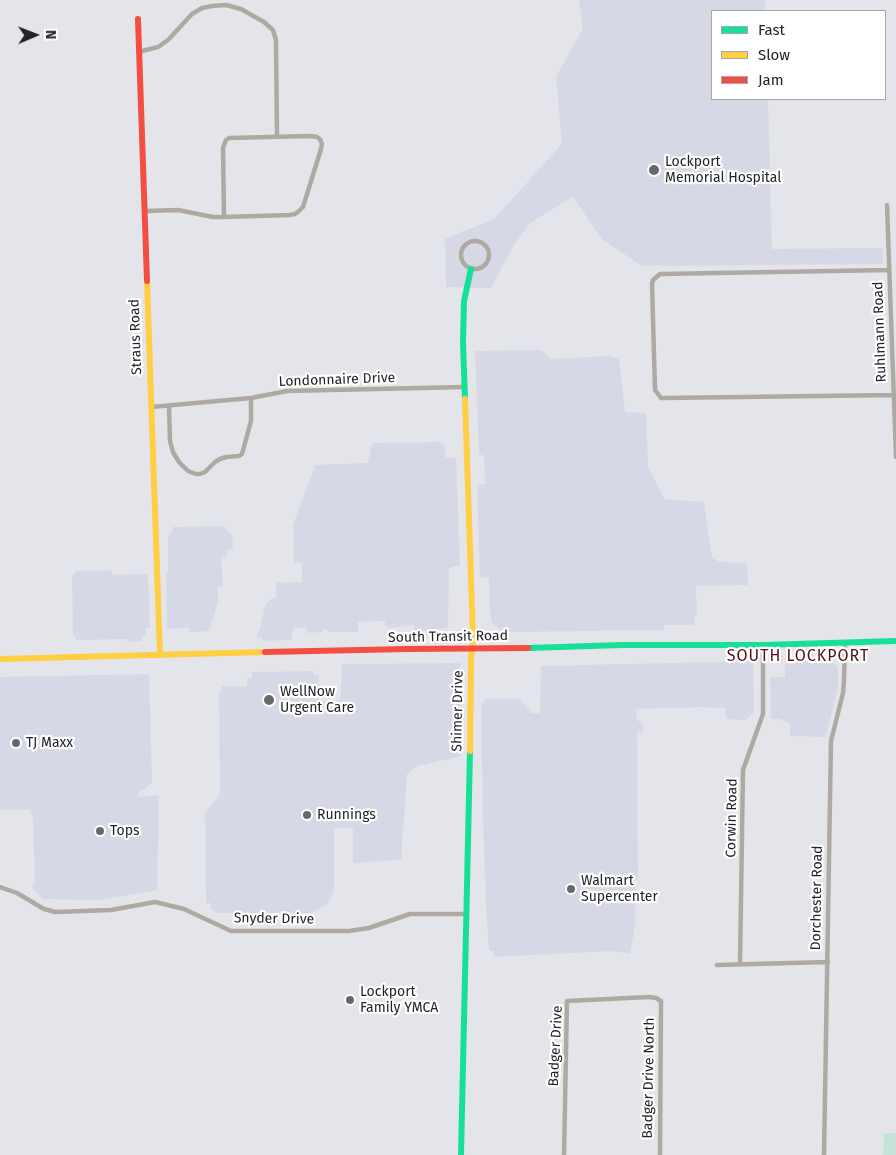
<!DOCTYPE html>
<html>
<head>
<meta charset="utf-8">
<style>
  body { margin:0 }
  #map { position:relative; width:896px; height:1155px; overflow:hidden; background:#e4e5ea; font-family:"Fira Sans",sans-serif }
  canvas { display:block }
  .legend { position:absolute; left:711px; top:10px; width:175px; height:90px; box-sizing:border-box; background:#fff; border:1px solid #a7a7a9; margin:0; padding:6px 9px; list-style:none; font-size:15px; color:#232428 }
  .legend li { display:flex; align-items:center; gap:10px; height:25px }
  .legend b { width:25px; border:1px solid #a7a7a9 }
  .north { position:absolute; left:10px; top:10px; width:50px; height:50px; -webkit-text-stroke:4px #fff; paint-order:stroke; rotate:89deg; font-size:14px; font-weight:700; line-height:20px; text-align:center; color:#232428 }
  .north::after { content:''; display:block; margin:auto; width:18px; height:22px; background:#232428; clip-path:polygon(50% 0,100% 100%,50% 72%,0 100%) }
</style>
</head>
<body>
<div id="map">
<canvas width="896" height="1155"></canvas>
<ul class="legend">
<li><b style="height:6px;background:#16e098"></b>Fast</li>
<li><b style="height:6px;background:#ffcf43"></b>Slow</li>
<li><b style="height:6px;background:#f24e42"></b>Jam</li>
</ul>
<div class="north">N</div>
</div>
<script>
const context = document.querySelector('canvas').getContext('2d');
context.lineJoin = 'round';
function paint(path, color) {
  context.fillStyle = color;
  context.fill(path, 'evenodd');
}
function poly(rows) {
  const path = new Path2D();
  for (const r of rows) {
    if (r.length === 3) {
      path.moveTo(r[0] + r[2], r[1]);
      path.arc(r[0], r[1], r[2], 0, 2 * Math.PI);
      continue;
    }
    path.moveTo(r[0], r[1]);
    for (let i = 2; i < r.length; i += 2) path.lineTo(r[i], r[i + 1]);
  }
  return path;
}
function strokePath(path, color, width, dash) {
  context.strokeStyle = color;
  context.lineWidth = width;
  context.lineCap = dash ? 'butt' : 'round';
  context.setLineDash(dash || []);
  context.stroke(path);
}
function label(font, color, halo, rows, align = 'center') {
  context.font = font + ' "Fira Sans",sans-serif';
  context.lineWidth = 4.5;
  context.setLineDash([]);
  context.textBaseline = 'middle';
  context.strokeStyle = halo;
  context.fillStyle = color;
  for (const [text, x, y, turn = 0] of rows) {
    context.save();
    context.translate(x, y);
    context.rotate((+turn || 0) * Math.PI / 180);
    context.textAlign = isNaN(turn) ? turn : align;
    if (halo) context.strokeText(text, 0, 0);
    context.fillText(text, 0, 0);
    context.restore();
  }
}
paint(poly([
  [579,0,765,0,765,11,712,11,712,99,768,99,772,249,883,248,883,264,642,266,602,239,573,197,530,223,512,248,491,288,446,287,445,239,494,219,562,144,556,77,583,28],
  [541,350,551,359,610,356,619,359,625,412,646,413,648,466,664,499,704,502,712,558,720,562,747,563,748,585,696,586,697,615,694,617,694,625,665,625,664,630,512,632,500,630,492,623,490,612,489,578,480,577,477,485,485,484,484,456,479,454,475,351],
  [439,442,444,446,446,458,456,457,460,565,449,568,448,628,414,631,414,625,389,628,385,624,385,621,358,622,358,632,329,632,327,629,323,629,323,632,308,633,306,627,304,628,293,627,292,640,262,641,262,636,257,639,266,603,276,596,276,583,302,582,302,563,294,563,293,525,315,465,368,463,372,443],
  [225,526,226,531,230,532,232,535,233,548,227,551,227,557,221,557,223,587,218,587,218,602,209,631,189,632,189,628,167,629,166,574,168,572,168,539,169,534,172,532,173,527],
  [111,570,113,575,148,574,150,628,146,628,146,634,144,636,142,636,142,641,127,642,127,639,76,640,76,636,73,636,72,576,77,571],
  [826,660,838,666,838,688,826,737,790,736,790,724,780,719,771,719,770,677,785,677,785,661],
  [753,661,754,713,745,720,726,719,725,708,703,707,636,709,637,721,641,721,643,725,643,732,637,732,638,879,635,880,635,926,630,954,612,951,494,957,494,951,489,950,486,906,483,819,481,707,485,699,518,698,532,713,540,713,541,666],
  [460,663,461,756,418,766,407,774,401,860,353,863,353,828,334,828,334,892,326,905,311,913,218,913,210,908,211,903,206,903,205,813,220,794,219,691,222,690,222,686,247,686,247,679,252,678,252,672,314,671,314,675,319,675,319,702,340,701,342,664],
  [149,674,152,782,146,788,138,792,138,797,159,795,157,890,100,900,47,899,45,901,32,888,35,883,33,818,30,810,0,810,0,677]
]), '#d6d9e5');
paint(poly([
  [884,1133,896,1133,896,1155,883,1155]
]), '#c7e2d8');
strokePath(poly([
  [138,52,158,47,168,40,192,14,202,8,212,6,226,5,241,9,264,22,273,30,276,40,277,136],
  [887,205,896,457],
  [145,211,178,210,213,217,224,217,290,215,295,214,299,211,303,207,321,149,322,144,320,139,317,137,311,136,229,138,226,140,223,148,224,217],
  [475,255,14],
  [889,270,660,274,653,280,652,284,655,390,661,398,664,398,894,395],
  [169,406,170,441,173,452,179,462,188,471,196,474,200,474,205,472,215,462,220,459,226,457,239,456,242,454,251,421,251,398],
  [151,407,251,398,287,391,464,387],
  [0,887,17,893,44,909,55,912,111,910,155,902,184,909,231,931,349,931,369,928,410,914,467,914],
  [740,964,743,770,763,714,763,645],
  [717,965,828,962],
  [564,1155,567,1001,649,997,656,998,661,1001,660,1155],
  [824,1155,831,741,843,693,844,681,845,643]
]), '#aeaaa3', 4.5);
strokePath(poly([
  [465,399,463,342,464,301,471,269],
  [528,648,623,645,763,645,896,641],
  [461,1155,470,751]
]), '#16e098', 6);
strokePath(poly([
  [147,281,160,655],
  [465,399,473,637,471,661,470,751],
  [0,659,265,652]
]), '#ffcf43', 6);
strokePath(poly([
  [138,19,147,281],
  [265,652,408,649,528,648]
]), '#f24e42', 6);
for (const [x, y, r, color] of [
  [654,170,6,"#67686c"],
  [269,700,6,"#67686c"],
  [16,743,5,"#67686c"],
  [307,815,5,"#67686c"],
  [100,831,5,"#67686c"],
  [571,889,5,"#67686c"],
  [350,1000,5,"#67686c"]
]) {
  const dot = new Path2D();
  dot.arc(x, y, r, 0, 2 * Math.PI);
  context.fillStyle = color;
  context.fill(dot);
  strokePath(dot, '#fff', 2);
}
label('14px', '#232428', '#fff', [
  ["Lockport",665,162],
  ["Memorial Hospital",665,178],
  ["WellNow",280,692],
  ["Urgent Care",280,708],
  ["TJ Maxx",26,743],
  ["Runnings",317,815],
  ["Tops",110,831],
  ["Walmart",581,881],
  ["Supercenter",581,897],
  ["Lockport",360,992],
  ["Family YMCA",360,1008]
], 'left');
label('14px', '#232428', '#fff', [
  ["Ruhlmann Road",880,332,-92],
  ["Straus Road",136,337,-92],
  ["Londonnaire Drive",337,380,-2],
  ["South Transit Road",448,637,-1],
  ["Shimer Drive",458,711,-89],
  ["Corwin Road",732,818,-89],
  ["Dorchester Road",817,898,-89],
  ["Snyder Drive",274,919,1],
  ["Badger Drive",556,1046,-87],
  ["Badger Drive North",649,1078,-89]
]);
context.letterSpacing = '1px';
label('16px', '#551015', '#fff', [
  ["SOUTH LOCKPORT",798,657]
]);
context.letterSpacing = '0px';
</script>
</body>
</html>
